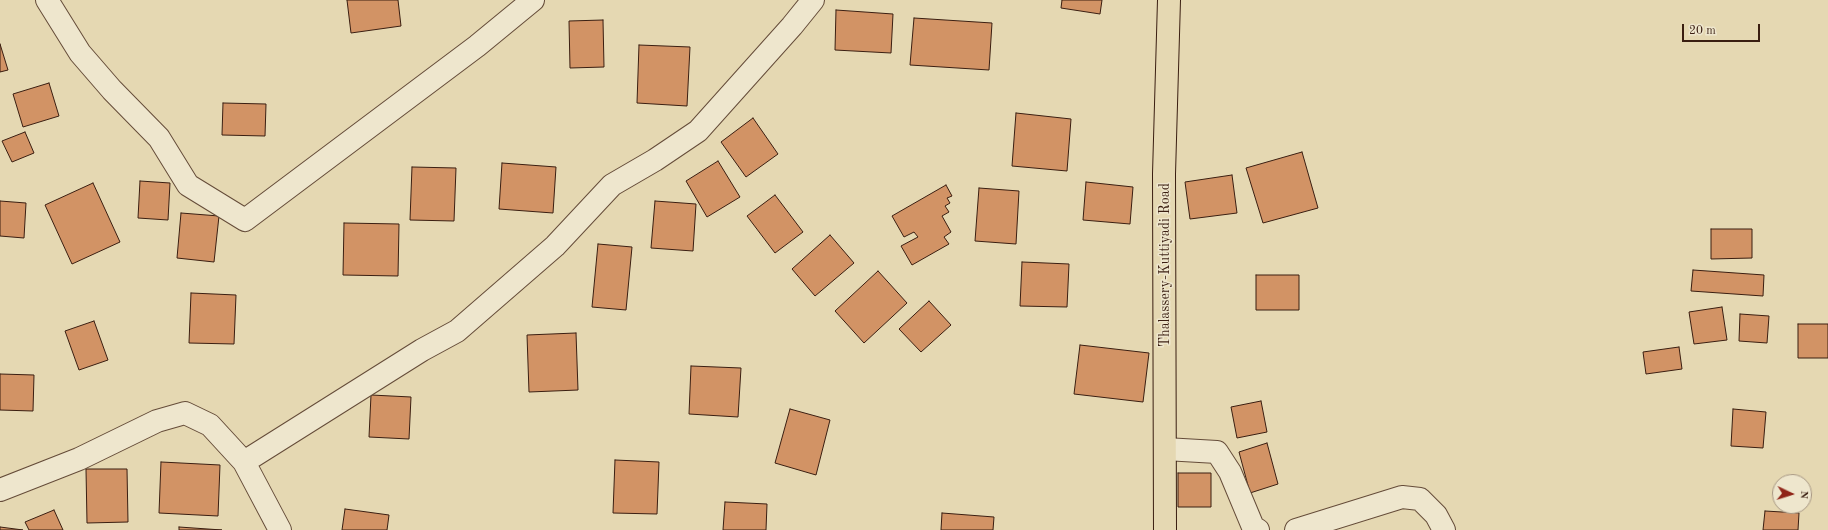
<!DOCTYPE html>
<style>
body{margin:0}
#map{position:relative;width:1828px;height:530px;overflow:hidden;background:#e5d8b2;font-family:"Old Standard TT",serif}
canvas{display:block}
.north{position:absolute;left:1772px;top:474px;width:40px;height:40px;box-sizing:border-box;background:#eee6cd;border:1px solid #a69682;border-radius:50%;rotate:94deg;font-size:11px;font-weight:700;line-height:16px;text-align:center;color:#3a1e11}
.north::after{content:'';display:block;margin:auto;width:14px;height:18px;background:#8f2418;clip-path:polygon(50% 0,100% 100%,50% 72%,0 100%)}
.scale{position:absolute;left:1682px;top:24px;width:78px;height:18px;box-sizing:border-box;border:2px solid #3a1e11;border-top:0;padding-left:5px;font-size:12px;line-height:14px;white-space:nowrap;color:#3a1e11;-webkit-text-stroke:3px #eee6cd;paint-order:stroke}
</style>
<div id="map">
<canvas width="1828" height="530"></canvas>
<div class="north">N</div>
<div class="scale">20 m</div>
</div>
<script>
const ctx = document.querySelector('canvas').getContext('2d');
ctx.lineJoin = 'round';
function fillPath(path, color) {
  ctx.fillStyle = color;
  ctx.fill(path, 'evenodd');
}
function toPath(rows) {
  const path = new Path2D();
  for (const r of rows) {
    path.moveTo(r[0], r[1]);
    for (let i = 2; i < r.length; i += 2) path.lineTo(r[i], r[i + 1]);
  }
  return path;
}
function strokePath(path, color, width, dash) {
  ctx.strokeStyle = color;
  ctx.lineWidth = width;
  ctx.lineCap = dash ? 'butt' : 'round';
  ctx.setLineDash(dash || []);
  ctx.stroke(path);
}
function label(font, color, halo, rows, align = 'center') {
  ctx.font = font + ' "Old Standard TT",serif';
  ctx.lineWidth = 3;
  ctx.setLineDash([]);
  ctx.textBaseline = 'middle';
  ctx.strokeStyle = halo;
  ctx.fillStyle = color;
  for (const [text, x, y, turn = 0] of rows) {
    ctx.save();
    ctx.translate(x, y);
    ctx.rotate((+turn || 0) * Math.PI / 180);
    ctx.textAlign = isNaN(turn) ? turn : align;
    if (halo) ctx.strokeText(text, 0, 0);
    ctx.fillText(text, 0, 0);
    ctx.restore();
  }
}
const building = toPath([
 [347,0,398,0,401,26,351,33,347,0],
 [1062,0,1102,0,1100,14,1061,8,1062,0],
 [836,10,893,14,891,53,835,50,836,10],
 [914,18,992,23,989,70,910,65,914,18],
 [603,20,604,67,570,68,569,21,603,20],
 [0,44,8,70,0,72,0,44],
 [639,45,690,47,687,106,637,103,639,45],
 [49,83,59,116,23,127,13,94,49,83],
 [223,103,266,104,265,136,222,135,223,103],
 [1016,113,1071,119,1067,171,1012,166,1016,113],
 [753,118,778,154,746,177,721,142,753,118],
 [25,132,34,153,12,162,2,141,25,132],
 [1302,152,1318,208,1263,223,1246,168,1302,152],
 [718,161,740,197,707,217,686,181,718,161],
 [502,163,556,167,553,213,499,209,502,163],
 [412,167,456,168,454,221,410,220,412,167],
 [1232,175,1237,213,1190,219,1185,182,1232,175],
 [140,181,170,183,168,220,138,218,140,181],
 [1086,182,1133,187,1130,224,1083,220,1086,182],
 [93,183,120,242,72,264,45,205,93,183],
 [946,185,952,196,947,198,950,203,945,206,949,212,942,216,951,232,944,237,949,244,912,265,901,246,918,237,914,232,904,237,892,216,946,185],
 [979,188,1019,191,1016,244,975,241,979,188],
 [775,195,803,232,775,253,747,216,775,195],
 [0,201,26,203,24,238,0,236,0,201],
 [655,201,696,204,693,251,651,248,655,201],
 [181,213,219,216,214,262,177,258,181,213],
 [344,223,399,224,398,276,343,275,344,223],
 [1711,229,1752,229,1752,258,1711,259,1711,229],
 [830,235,854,263,815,296,792,269,830,235],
 [598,244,632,247,626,310,592,307,598,244],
 [1022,262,1069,264,1067,307,1020,306,1022,262],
 [1693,270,1764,275,1763,296,1691,291,1693,270],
 [878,271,907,303,864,343,835,311,878,271],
 [1256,275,1299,275,1299,310,1256,310,1256,275],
 [191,293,236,295,234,344,189,343,191,293],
 [929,301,951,325,921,352,899,329,929,301],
 [1722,307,1727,340,1694,344,1689,312,1722,307],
 [1740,314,1769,316,1767,343,1739,341,1740,314],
 [94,321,108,360,79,370,65,331,94,321],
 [1798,324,1828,324,1828,358,1798,358,1798,324],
 [576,333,578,390,529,392,527,335,576,333],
 [1080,345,1149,353,1143,402,1074,394,1080,345],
 [1679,347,1682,369,1646,374,1643,352,1679,347],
 [691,366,741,368,738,417,689,414,691,366],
 [0,374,34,375,33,411,0,410,0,374],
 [371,395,411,397,409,439,369,437,371,395],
 [1261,401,1267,432,1237,438,1231,407,1261,401],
 [790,409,830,420,816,475,775,463,790,409],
 [1733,409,1766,412,1763,448,1731,446,1733,409],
 [1267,443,1278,484,1250,493,1239,452,1267,443],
 [615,460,659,462,657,514,613,513,615,460],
 [161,462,220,465,218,516,159,513,161,462],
 [86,469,127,469,128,522,87,523,86,469],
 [1178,473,1211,473,1211,507,1178,507,1178,473],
 [725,502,767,504,766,530,723,530,725,502],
 [345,509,389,515,387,530,342,530,345,509],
 [54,510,63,530,29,530,25,522,54,510],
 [1765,511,1799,513,1798,530,1763,530,1765,511],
 [942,513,994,517,993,530,941,530,942,513],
 [0,527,23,530,0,530,0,527],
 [179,527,222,530,179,530,179,527]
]);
fillPath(building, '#d29365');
strokePath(building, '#3a1e11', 1);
const street = toPath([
 [47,0,80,53,112,90,159,138,188,185,245,220,477,46,533,0],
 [1165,449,1217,452,1230,472,1253,527,1258,530],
 [244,462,422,350,457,331,555,246,612,185,655,160,698,131,792,26,813,0],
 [0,490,79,459,157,421,185,413,210,425,244,462,280,530],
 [1296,530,1402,497,1420,499,1436,515,1444,530]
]);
const primary = toPath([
 [1165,530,1164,174,1169,0]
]);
strokePath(street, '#654c39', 24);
strokePath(primary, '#3a1e11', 24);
strokePath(street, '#eee6cd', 22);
strokePath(primary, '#e5d8b2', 22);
label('14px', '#3a1e11', '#eee6cd', [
 ["Thalassery-Kuttiyadi Road",1165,265,-90]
]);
</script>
